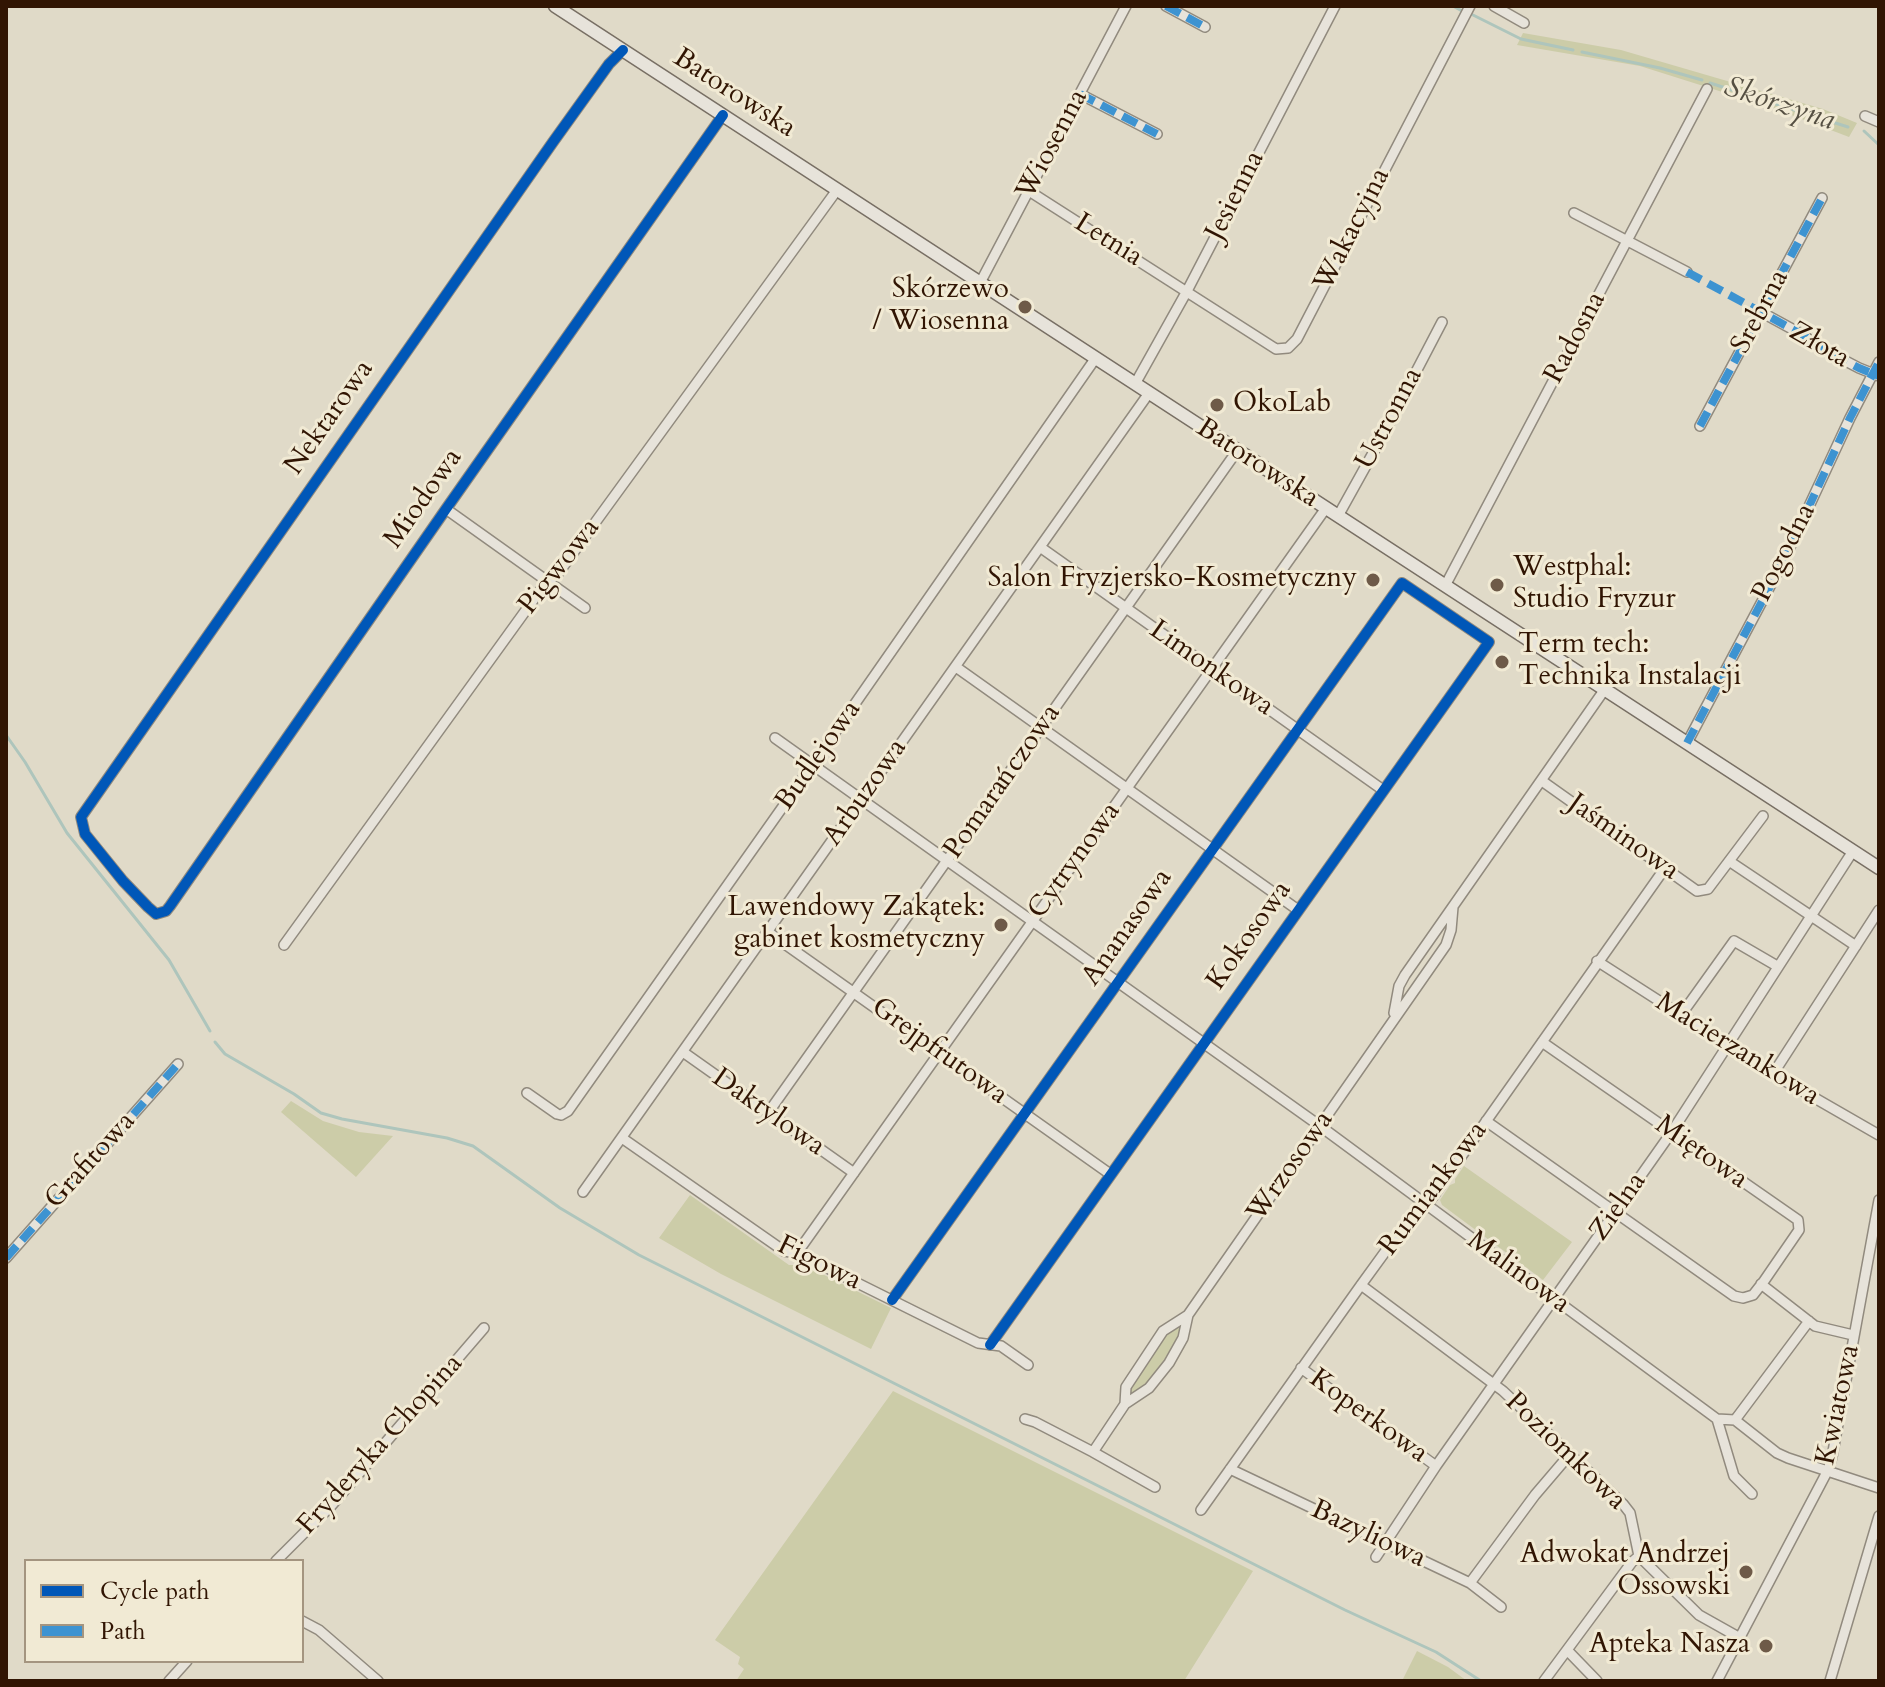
<!DOCTYPE html>
<meta charset="utf-8">
<style>
body{margin:0}
#map{position:relative;width:1885px;height:1687px;overflow:hidden;background:#e0dac8;font-family:Cardo,serif}
canvas{display:block}
.frame{position:absolute;inset:0;border:8px solid #311503;pointer-events:none}
.legend{position:absolute;left:24px;top:1559px;width:280px;height:104px;box-sizing:border-box;background:#f1ead4;border:2px solid #a49580;margin:0;padding:10px 14px;list-style:none;font-size:24px;color:#311503}
.legend li{display:flex;align-items:center;gap:16px;height:40px}
.legend b{width:40px;border:2px solid #a49580}
</style>
<div id="map">
<canvas width="1885" height="1687"></canvas>
<div class="frame"></div>
<ul class="legend">
<li><b style="height:10px;background:#0057b8"></b>Cycle path</li>
<li><b style="height:10px;background:#3d93d1"></b>Path</li>
</ul>
</div>
<script>
const ctx = document.querySelector('canvas').getContext('2d');
ctx.lineJoin = 'round';
function fillPath(path, color) {
  ctx.fillStyle = color;
  ctx.fill(path, 'evenodd');
}
function toPath(rows) {
  const path = new Path2D();
  for (const r of rows) {
    path.moveTo(r[0], r[1]);
    for (let i = 2; i < r.length; i += 2) path.lineTo(r[i], r[i + 1]);
  }
  return path;
}
function strokePath(path, color, width, dash) {
  ctx.strokeStyle = color;
  ctx.lineWidth = width;
  ctx.lineCap = dash ? 'butt' : 'round';
  ctx.setLineDash(dash || []);
  ctx.stroke(path);
}
function label(font, color, halo, rows, align = 'center') {
  ctx.font = font + ' Cardo,serif';
  ctx.lineWidth = 6;
  ctx.setLineDash([]);
  ctx.textBaseline = 'middle';
  ctx.strokeStyle = halo;
  ctx.fillStyle = color;
  for (const [text, x, y, turn = 0] of rows) {
    ctx.save();
    ctx.translate(x, y);
    ctx.rotate((+turn || 0) * Math.PI / 180);
    ctx.textAlign = isNaN(turn) ? turn : align;
    if (halo) ctx.strokeText(text, 0, 0);
    ctx.fillText(text, 0, 0);
    ctx.restore();
  }
}
fillPath(toPath([
 [1523,33,1621,50,1823,109,1857,123,1849,137,1773,108,1640,66,1517,45],
 [291,1101,323,1121,359,1132,393,1136,356,1177,281,1112],
 [1464,1166,1572,1242,1543,1280,1442,1205,1440,1200,1450,1185,1455,1183,1455,1179],
 [690,1195,789,1265,804,1265,891,1308,871,1349,721,1274,659,1238],
 [1181,1325,1176,1343,1150,1382,1129,1397,1129,1388,1164,1336],
 [893,1391,1253,1571,1184,1681,736,1681,744,1669,738,1664,740,1657,715,1640],
 [1417,1651,1448,1667,1467,1681,1402,1681]
]), '#cccca8');
strokePath(toPath([
 [1453,6,1462,11],
 [1473,15,1521,39,1573,50],
 [1582,52,1660,68,1702,80],
 [1710,83,1848,127],
 [1864,131,1879,145],
 [6,735,25,762,67,833,169,960,210,1031],
 [215,1042,225,1054,294,1094,321,1113,342,1119,447,1138,473,1146,560,1208,639,1255,1345,1610,1436,1652,1481,1681]
]), '#aec5bc', 3);
const street = toPath([
 [1166,6,1205,27],
 [1494,6,1524,23],
 [623,50,609,64,553,142,81,817,85,834,123,881,148,907,156,914,166,911,170,906,446,509,723,115],
 [1080,94,1157,134],
 [1865,116,1879,122],
 [1029,191,1276,349,1288,348,1297,339,1470,6],
 [1574,213,1687,272],
 [980,283,1126,6],
 [1761,312,1805,336,1813,344,1859,368,1879,376],
 [1135,384,1187,291,1335,6],
 [1700,426,1822,198],
 [446,509,585,608],
 [1338,516,1383,435,1442,322],
 [1040,547,1383,790],
 [1445,586,1707,89],
 [956,667,1298,910],
 [775,738,1320,1126,1717,1419,1735,1420,1777,1453,1788,1458,1879,1488],
 [1687,743,1785,558,1850,418,1879,362],
 [1542,781,1697,891,1708,889,1763,816],
 [1729,861,1856,946],
 [768,932,1110,1174],
 [284,945,547,581,557,575,837,190],
 [1597,961,1773,1074,1879,1135],
 [1394,1013,1399,986,1405,975,1605,689],
 [1681,1015,1734,941,1777,966],
 [683,1052,854,1173],
 [1773,1074,1879,910],
 [527,1093,557,1114,561,1115,568,1111,813,764,1095,359],
 [768,1113,1237,451],
 [1486,1121,1734,1296,1743,1298,1753,1295,1764,1281,1799,1230,1798,1220,1542,1042],
 [622,1138,784,1251,797,1253,978,1343,1001,1346,1028,1365],
 [583,1192,1149,393],
 [797,1253,1326,508],
 [6,1258,178,1064],
 [1761,1284,1815,1326,1853,1335],
 [1361,1285,1503,1391,1623,1504,1630,1513,1639,1556,1699,1615,1740,1638],
 [892,1300,1402,583,1489,642,990,1345],
 [1301,1368,1436,1466],
 [1125,1404,1126,1387,1163,1331,1188,1315,1446,945,1451,930,1453,907],
 [1025,1419,1035,1422,1093,1452,1155,1487],
 [1717,1419,1734,1476,1752,1494],
 [1735,1420,1809,1321],
 [1093,1452,1125,1404,1149,1388,1169,1363,1183,1338,1188,1315],
 [1230,1469,1470,1583,1501,1607],
 [1201,1510,1361,1285,1393,1241,1427,1205,1665,868],
 [1376,1557,1436,1466,1671,1133,1853,851],
 [276,1561,331,1506,484,1328],
 [1470,1583,1535,1495,1570,1454],
 [302,1621,319,1630,378,1681],
 [1567,1650,1597,1681],
 [169,1681,187,1661],
 [1544,1681,1632,1562,1639,1556],
 [1717,1681,1828,1470,1832,1457,1879,1200],
 [1830,1681,1879,1516]
]);
const secondary = toPath([
 [555,6,1879,868]
]);
strokePath(street, '#918a7e', 12);
strokePath(secondary, '#786f64', 15);
strokePath(street, '#e7e3da', 9);
strokePath(secondary, '#e7e3da', 12);
strokePath(toPath([
 [1166,6,1205,27],
 [1080,94,1157,134],
 [1687,272,1805,336,1813,344,1859,368,1879,376],
 [1700,426,1822,198],
 [1687,743,1785,558,1850,418,1879,362],
 [6,1258,178,1064]
]), '#3d93d1', 8, [16, 8]);
strokePath(toPath([
 [623,50,609,64,553,142,81,817,85,834,123,881,148,907,156,914,166,911,170,906,446,509,723,115],
 [892,1300,1402,583,1489,642,990,1345]
]), '#0057b8', 10);
for (const [x, y, r, color] of [
 [1025,307,8,"#6e5a48"],
 [1217,405,8,"#6e5a48"],
 [1373,580,8,"#6e5a48"],
 [1497,585,8,"#6e5a48"],
 [1502,662,8,"#6e5a48"],
 [1001,925,8,"#6e5a48"],
 [1746,1572,8,"#6e5a48"],
 [1766,1646,8,"#6e5a48"]
]) {
  const dot = new Path2D();
  dot.arc(x, y, r, 0, 2 * Math.PI);
  ctx.fillStyle = color;
  ctx.fill(dot);
  strokePath(dot, '#f1ead4', 3);
}
label('28px', '#311503', '#f1ead4', [
 ["Batorowska",734,94,33],
 ["Wiosenna",1053,145,-62],
 ["Jesienna",1236,196,-63],
 ["Wakacyjna",1353,230,-63],
 ["Letnia",1108,241,32],
 ["Srebrna",1761,312,-62],
 ["Radosna",1576,338,-62],
 ["Złota",1819,346,30],
 ["Nektarowa",330,418,-55],
 ["Ustronna",1390,419,-62],
 ["Batorowska",1257,464,33],
 ["Miodowa",424,499,-55],
 ["Pogodna",1785,553,-63],
 ["Pigwowa",560,567,-52],
 ["Limonkowa",1211,669,35],
 ["Budlejowa",819,756,-55],
 ["Pomarańczowa",1003,782,-55],
 ["Arbuzowa",866,793,-55],
 ["Jaśminowa",1623,838,35],
 ["Cytrynowa",1075,861,-54],
 ["Ananasowa",1128,928,-55],
 ["Kokosowa",1250,936,-55],
 ["Macierzankowa",1737,1050,32],
 ["Grejpfrutowa",939,1052,36],
 ["Daktylowa",768,1113,35],
 ["Miętowa",1701,1153,35],
 ["Grafitowa",91,1161,-48],
 ["Wrzosowa",1291,1167,-55],
 ["Rumiankowa",1434,1189,-53],
 ["Zielna",1619,1207,-55],
 ["Figowa",819,1264,26],
 ["Malinowa",1518,1273,36],
 ["Kwiatowa",1839,1405,-78],
 ["Koperkowa",1368,1417,36],
 ["Fryderyka Chopina",381,1445,-48],
 ["Poziomkowa",1565,1452,44],
 ["Bazyliowa",1368,1535,25]
]);
label('28px', '#311503', '#f1ead4', [
 ["Skórzewo",1009,291],
 ["/ Wiosenna",1009,323],
 ["OkoLab",1233,405,"left"],
 ["Westphal:",1513,569,"left"],
 ["Studio Fryzur",1513,601,"left"],
 ["Salon Fryzjersko-Kosmetyczny",1357,580],
 ["Term tech:",1518,646,"left"],
 ["Technika Instalacji",1518,678,"left"],
 ["Lawendowy Zakątek:",985,909],
 ["gabinet kosmetyczny",985,941],
 ["Adwokat Andrzej",1730,1556],
 ["Ossowski",1730,1588],
 ["Apteka Nasza",1750,1646]
], 'right');
label('italic 30px', '#554f42', '#f1ead4', [
 ["Skórzyna",1779,105,18]
]);
</script>
